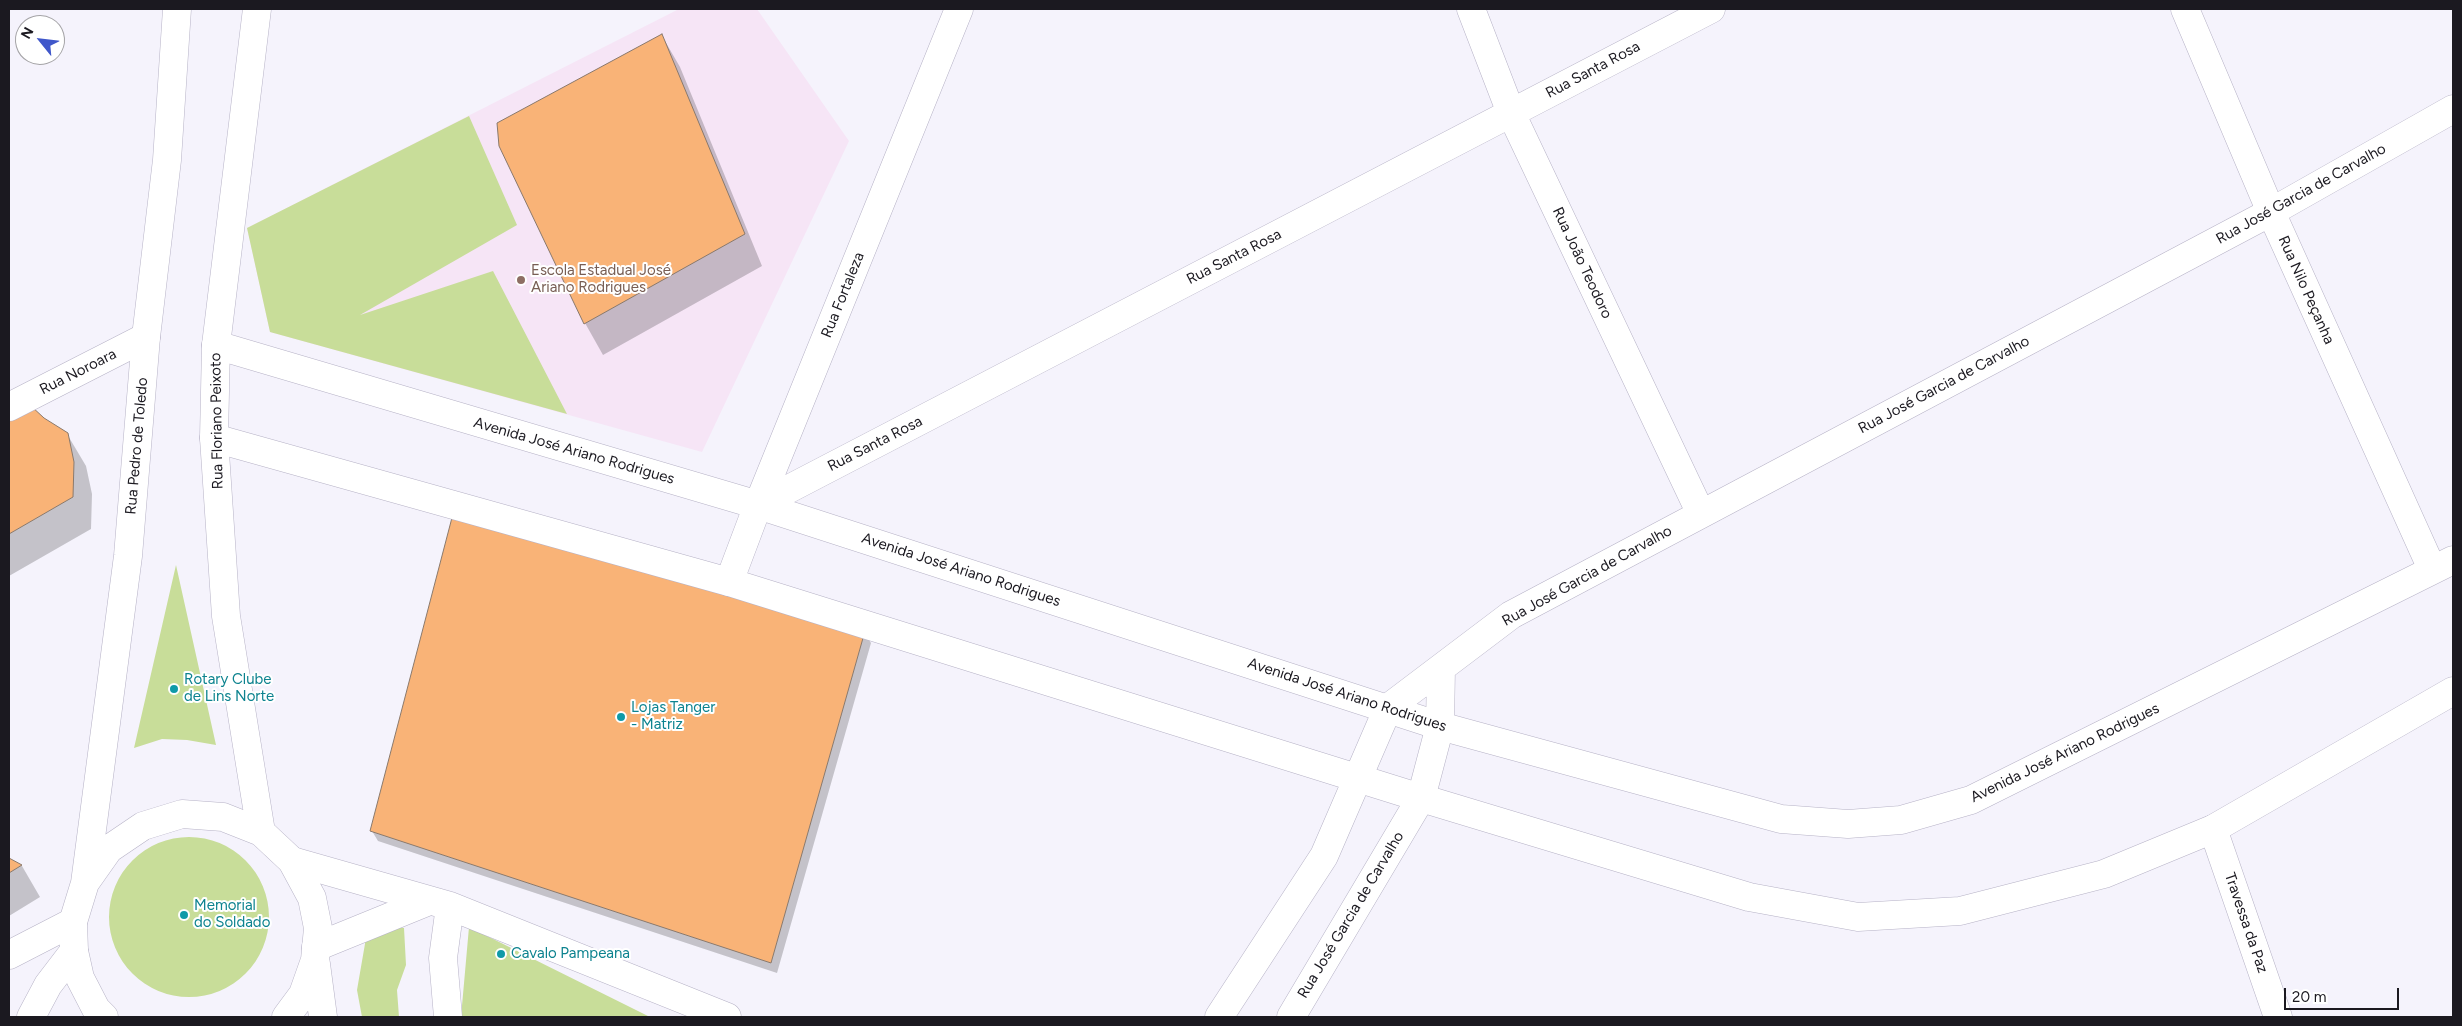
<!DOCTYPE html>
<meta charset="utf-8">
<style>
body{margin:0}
#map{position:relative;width:2462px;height:1026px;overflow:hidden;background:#f5f3fc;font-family:Figtree,sans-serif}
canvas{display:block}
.frame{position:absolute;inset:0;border:10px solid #1b1920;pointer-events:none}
.north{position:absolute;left:15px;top:15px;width:50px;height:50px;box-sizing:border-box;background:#fff;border:1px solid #a4a3a6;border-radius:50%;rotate:299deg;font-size:14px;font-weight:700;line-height:20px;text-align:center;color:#1b1920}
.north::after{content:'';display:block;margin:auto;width:18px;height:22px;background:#4057ca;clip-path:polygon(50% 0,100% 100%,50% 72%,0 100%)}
.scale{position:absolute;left:2284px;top:988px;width:115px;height:22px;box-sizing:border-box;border:2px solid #1b1920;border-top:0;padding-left:6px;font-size:15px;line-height:18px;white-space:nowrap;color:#1b1920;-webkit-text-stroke:4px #fff;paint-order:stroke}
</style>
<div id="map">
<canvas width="2462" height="1026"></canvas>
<div class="frame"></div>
<div class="north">N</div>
<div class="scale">20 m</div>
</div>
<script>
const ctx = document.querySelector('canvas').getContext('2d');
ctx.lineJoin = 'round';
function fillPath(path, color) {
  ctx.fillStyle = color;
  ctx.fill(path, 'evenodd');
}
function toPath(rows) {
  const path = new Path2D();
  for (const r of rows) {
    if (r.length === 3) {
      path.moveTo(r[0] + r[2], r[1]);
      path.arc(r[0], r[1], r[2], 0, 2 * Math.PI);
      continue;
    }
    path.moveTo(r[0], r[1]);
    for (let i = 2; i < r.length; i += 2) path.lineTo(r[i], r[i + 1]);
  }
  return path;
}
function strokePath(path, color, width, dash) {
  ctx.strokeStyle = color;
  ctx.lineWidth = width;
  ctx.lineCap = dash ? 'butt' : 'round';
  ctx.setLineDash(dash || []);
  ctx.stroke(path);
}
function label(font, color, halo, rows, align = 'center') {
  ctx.font = font + ' Figtree,sans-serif';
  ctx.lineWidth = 4;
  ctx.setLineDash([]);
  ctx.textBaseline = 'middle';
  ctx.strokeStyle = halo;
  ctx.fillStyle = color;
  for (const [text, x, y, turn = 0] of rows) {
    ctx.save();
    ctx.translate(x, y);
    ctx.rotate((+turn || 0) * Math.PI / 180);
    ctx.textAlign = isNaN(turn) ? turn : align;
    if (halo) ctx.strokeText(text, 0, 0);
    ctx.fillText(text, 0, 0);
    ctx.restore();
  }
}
fillPath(toPath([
 [679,9,757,9,849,141,702,452,270,332,247,228]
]), '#f6e5f6');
fillPath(toPath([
 [469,116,517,225,360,315,493,271,567,414,270,332,247,228],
 [176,565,216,745,187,740,162,739,134,748],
 [189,917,80],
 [387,925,404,928,406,965,397,990,399,1017,362,1017,357,990,366,938],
 [469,927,648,1016,461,1017]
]), '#c8dd99');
fillPath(toPath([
 [662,36,680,67,762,266,603,355,585,323],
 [9,418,67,434,86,466,92,494,91,529,9,576],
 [864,632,871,643,777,973,378,841,372,831],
 [9,859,22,866,40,897,9,916]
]), '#0003');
const building = toPath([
 [662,34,745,234,584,324,499,146,497,123,662,34],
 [30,405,44,418,68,433,74,462,73,497,9,534,9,417,30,405],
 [454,510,865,631,771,963,370,831,454,510],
 [9,858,22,865,9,873,9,858]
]);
fillPath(building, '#f9b377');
strokePath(building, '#8a796c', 1);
const minor = toPath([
 [1471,9,1511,113,1701,514],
 [2185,9,2271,212,2432,569],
 [9,407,146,337],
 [758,505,1711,9],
 [729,582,758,505,959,9],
 [2213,829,2278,1017],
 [292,861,450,906,727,1017],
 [316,947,429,901],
 [9,955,73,922],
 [31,1017,48,985,74,951],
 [448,1017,443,958,450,906],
 [1219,1017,1324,856,1388,708,1511,615,2271,212,2453,109],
 [1291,1017,1421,798,1440,726,1441,668]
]);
const tertiary = toPath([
 [216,345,758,505,1440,726,1781,819,1848,824,1901,820,1971,800,2453,560],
 [214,438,729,582,1421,798,1749,897,1858,917,1960,911,2104,874,2213,829,2453,691]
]);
const secondary = toPath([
 [257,9,216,345,214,438,226,616,261,832],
 [85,883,128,556,146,337,167,160,177,9],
 [316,964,323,1017],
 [104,1017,96,1009,80,978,74,951,73,922,85,883,109,849,143,826,182,814,223,817,261,832,292,861,312,898,318,928,315,960,303,994,286,1017]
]);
strokePath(minor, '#b6b2c6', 29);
strokePath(tertiary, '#b6b2c6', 29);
strokePath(secondary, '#b6b2c6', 29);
strokePath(minor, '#fff', 28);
strokePath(tertiary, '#fff', 28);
strokePath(secondary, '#fff', 28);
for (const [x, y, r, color] of [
 [521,280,5,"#8d6e63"],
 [174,689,5,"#0f9aa8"],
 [621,717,5,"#0f9aa8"],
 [184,915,5,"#0f9aa8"],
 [501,954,5,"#0f9aa8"]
]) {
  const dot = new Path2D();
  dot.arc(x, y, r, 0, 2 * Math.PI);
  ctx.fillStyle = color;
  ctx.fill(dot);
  strokePath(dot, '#fff', 2);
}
label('15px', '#1b1920', '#fff', [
 ["Rua Santa Rosa",1593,70,-28],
 ["Rua José Garcia de Carvalho",2301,194,-29],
 ["Rua Santa Rosa",1234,257,-27],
 ["Rua João Teodoro",1582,263,65],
 ["Rua Nilo Peçanha",2306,290,66],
 ["Rua Fortaleza",843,295,-68],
 ["Rua Noroara",78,372,-27],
 ["Rua José Garcia de Carvalho",1944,385,-28],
 ["Rua Floriano Peixoto",217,421,-91],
 ["Rua Santa Rosa",875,444,-27],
 ["Rua Pedro de Toledo",137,446,-85],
 ["Avenida José Ariano Rodrigues",574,451,16],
 ["Avenida José Ariano Rodrigues",961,570,18],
 ["Rua José Garcia de Carvalho",1587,576,-29],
 ["Avenida José Ariano Rodrigues",1347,695,18],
 ["Avenida José Ariano Rodrigues",2065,753,-26],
 ["Rua José Garcia de Carvalho",1351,915,-59],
 ["Travessa da Paz",2246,923,71]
]);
label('15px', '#785e54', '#fff', [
 ["Escola Estadual José",531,271],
 ["Ariano Rodrigues",531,288]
], 'left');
label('15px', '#0d838f', '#fff', [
 ["Rotary Clube",184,680],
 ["de Lins Norte",184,697],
 ["Lojas Tanger",631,708],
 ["- Matriz",631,725],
 ["Memorial",194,906],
 ["do Soldado",194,923],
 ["Cavalo Pampeana",511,954]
], 'left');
</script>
